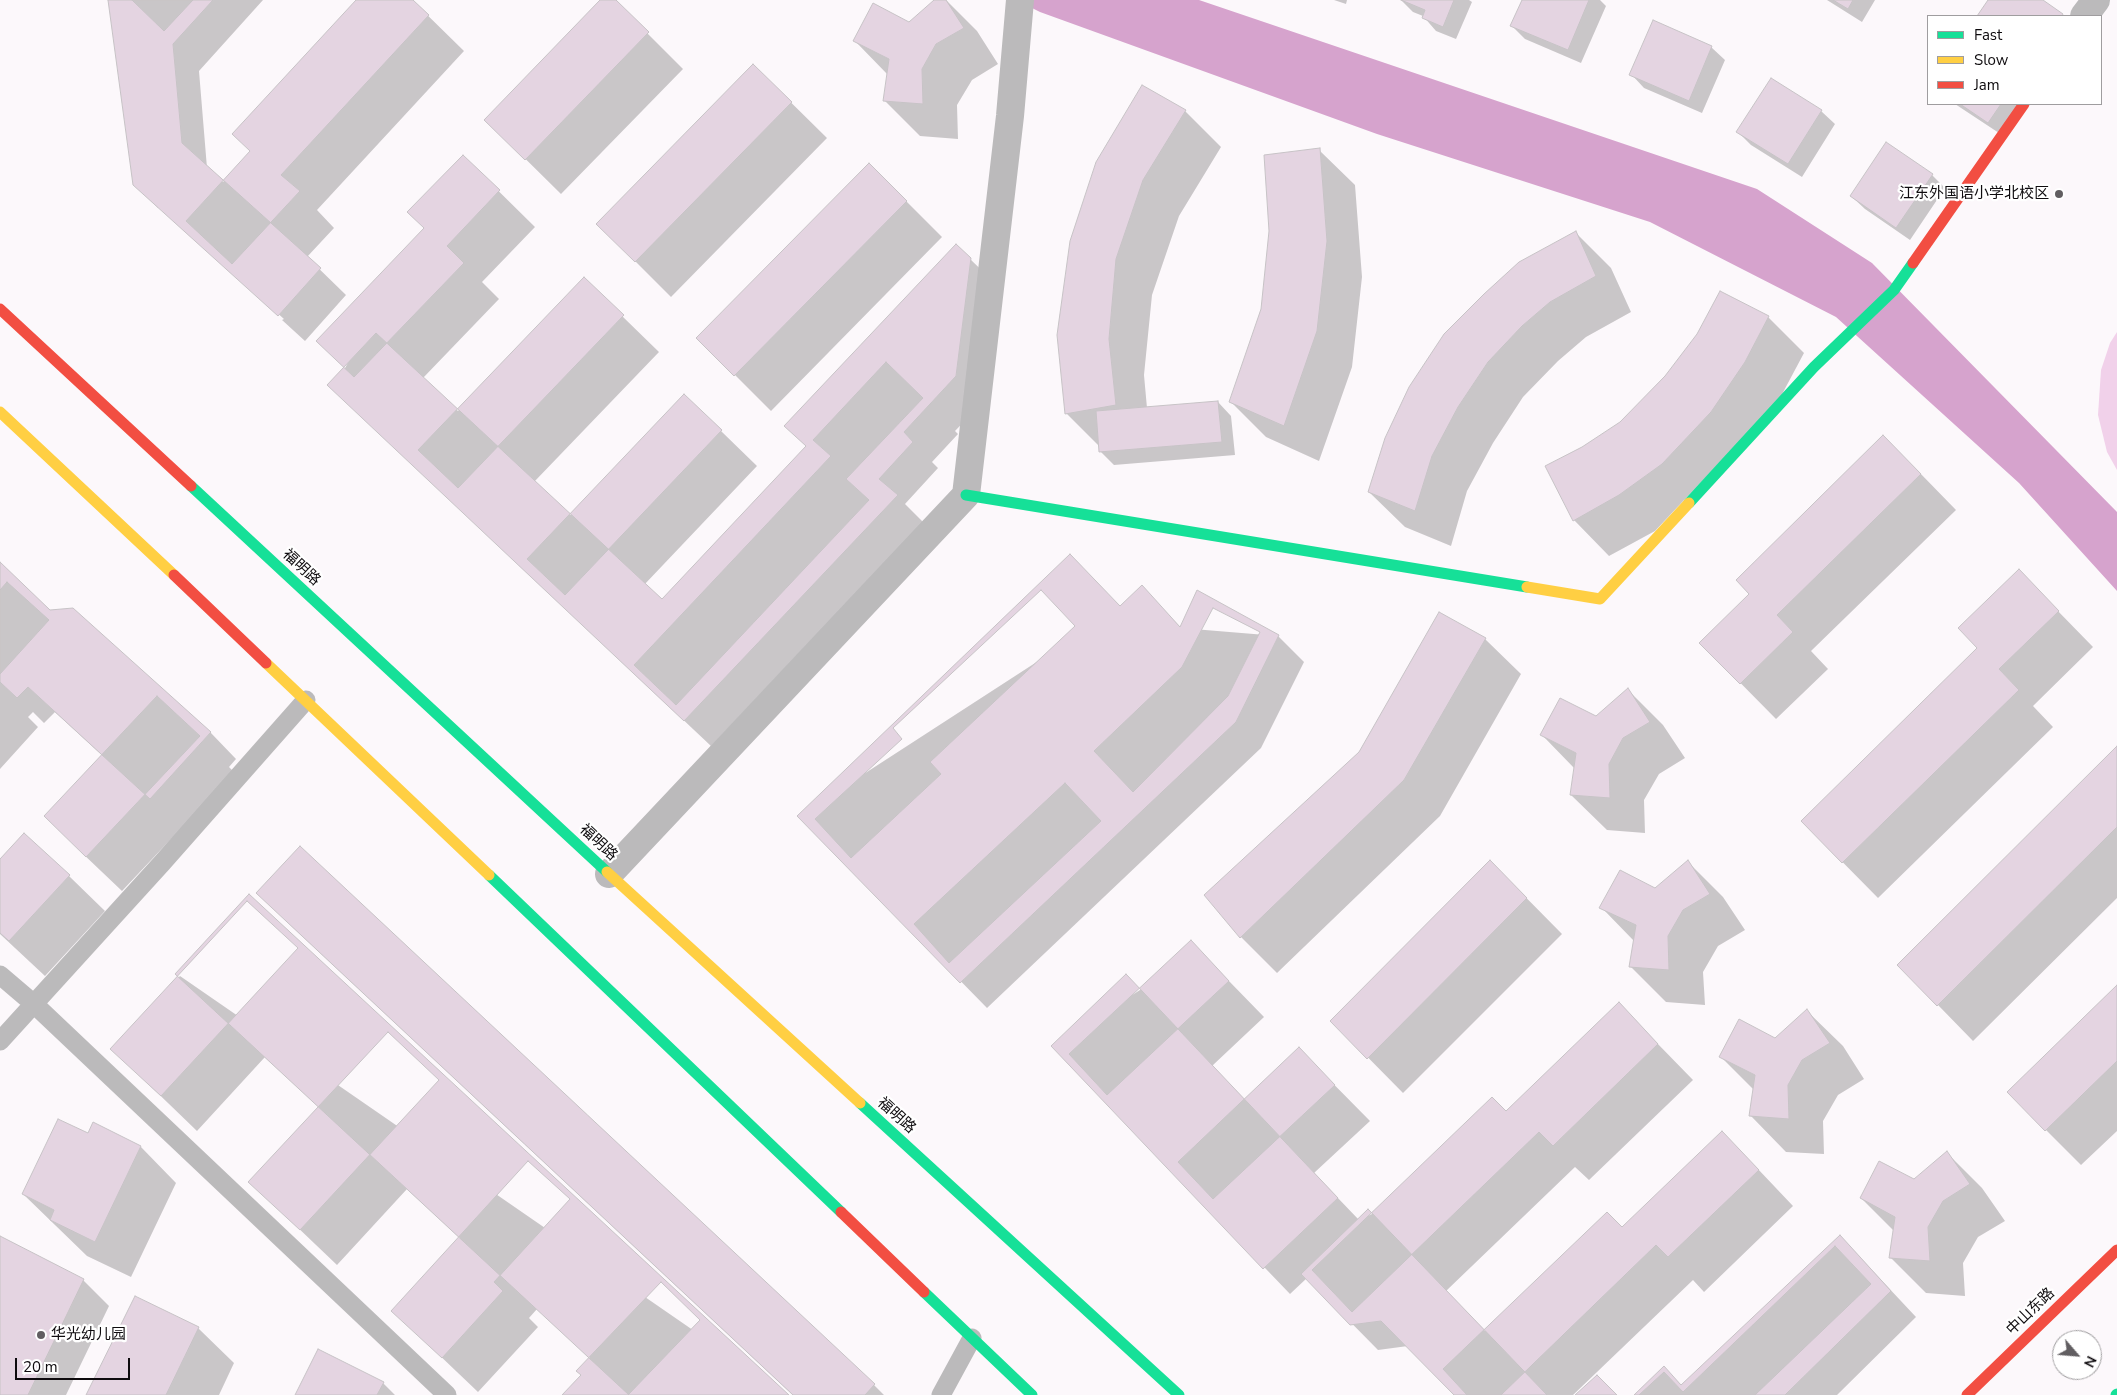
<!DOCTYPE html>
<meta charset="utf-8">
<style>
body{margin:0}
#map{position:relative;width:2117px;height:1395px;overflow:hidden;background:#fcf8fb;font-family:"Nunito Sans",sans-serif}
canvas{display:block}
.legend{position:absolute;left:1927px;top:15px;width:175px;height:90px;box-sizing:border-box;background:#fff;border:1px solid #9f9d9f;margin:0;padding:6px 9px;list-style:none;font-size:15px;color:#0e0b0e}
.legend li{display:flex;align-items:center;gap:10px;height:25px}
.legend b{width:25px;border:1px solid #9f9d9f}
.north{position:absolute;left:2052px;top:1330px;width:50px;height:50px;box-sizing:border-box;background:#fff;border:1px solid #9f9d9f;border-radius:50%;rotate:117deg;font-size:14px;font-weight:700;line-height:20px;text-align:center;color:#0e0b0e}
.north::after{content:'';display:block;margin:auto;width:18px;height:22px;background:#615e61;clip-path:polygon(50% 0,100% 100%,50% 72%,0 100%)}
.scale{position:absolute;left:15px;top:1358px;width:115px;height:22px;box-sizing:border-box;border:2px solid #0e0b0e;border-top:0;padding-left:6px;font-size:15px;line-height:18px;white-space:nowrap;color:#0e0b0e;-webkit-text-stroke:4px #fff;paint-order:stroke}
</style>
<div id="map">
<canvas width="2117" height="1395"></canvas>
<ul class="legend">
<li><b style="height:6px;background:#16e098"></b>Fast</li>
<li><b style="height:6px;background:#ffcf43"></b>Slow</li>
<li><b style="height:6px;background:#f24e42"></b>Jam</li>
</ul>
<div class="north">N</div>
<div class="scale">20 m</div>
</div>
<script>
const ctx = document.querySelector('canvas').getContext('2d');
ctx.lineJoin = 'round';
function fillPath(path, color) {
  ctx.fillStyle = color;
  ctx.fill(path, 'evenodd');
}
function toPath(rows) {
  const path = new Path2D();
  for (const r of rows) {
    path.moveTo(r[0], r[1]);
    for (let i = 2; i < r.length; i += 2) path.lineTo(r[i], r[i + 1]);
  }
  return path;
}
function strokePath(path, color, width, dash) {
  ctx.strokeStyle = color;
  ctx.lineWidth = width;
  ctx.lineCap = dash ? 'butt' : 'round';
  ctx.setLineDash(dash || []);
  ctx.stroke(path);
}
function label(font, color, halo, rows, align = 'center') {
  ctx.font = font + ' "Nunito Sans","Noto Sans SC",sans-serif';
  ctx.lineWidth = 4.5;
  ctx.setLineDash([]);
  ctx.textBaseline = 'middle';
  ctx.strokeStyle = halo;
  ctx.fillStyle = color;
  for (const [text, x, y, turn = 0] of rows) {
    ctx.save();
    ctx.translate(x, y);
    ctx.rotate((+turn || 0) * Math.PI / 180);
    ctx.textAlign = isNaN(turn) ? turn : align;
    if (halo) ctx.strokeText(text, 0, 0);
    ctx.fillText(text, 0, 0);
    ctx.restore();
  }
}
fillPath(toPath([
 [2117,332,2117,470,2107,452,2098,415,2101,370,2110,343]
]), '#f1d1ea');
fillPath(toPath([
 [1016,0,1199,0,1757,189,1872,263,2117,512,2117,591,2019,483,1836,317,1650,222,1377,134,1040,12]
]), '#d6a3cd');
fillPath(toPath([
 [109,0,263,0,199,71,207,168,223,182,251,152,357,0,412,0,464,51,317,210,334,228,307,257,346,295,305,341,282,320,284,319,158,206,158,208,134,184],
 [601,0,614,0,683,69,561,194,486,120],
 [936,0,946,0,977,31,998,64,972,80,957,105,958,139,920,136,885,101,888,75,855,41,909,24],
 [1334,0,1347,0,1346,4],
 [1401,0,1469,0,1472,2,1456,39,1436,31,1423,16,1413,12],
 [1523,0,1600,0,1606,6,1581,63,1525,39,1512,26],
 [1827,0,1875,0,1862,22],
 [1990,0,2041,0,2064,16,1979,16],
 [1711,47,1725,60,1702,113,1644,88,1631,74],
 [753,65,827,138,671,297,598,224],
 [1955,104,2024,104,2002,135],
 [1185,111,1221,147,1179,216,1152,295,1144,375,1147,408,1218,402,1231,416,1235,455,1114,465,1100,451,1100,447,1066,413,1071,241],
 [1821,111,1835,124,1802,177,1751,145,1738,132],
 [1319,150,1355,185,1362,277,1352,367,1319,461,1266,437,1231,402],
 [463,156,535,227,482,282,499,299,423,378,458,411,584,279,659,352,534,482,570,515,721,431,757,466,644,585,662,601,807,447,786,426,970,259,997,285,982,403,955,431,958,434,932,462,938,468,905,504,923,522,711,746,328,385,345,368,425,228],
 [869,164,942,237,771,411,698,338],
 [1932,175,1945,188,1910,240,1865,209,1851,196],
 [1575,232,1611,268,1631,312,1586,337,1558,361,1523,397,1493,443,1467,491,1451,546,1405,527,1369,492],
 [1768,317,1804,353,1780,398,1655,531,1609,556,1574,520,1620,423],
 [1919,472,1956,510,1811,651,1828,669,1776,719,1701,643],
 [0,564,50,611,73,609,211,733,236,759,229,767,234,772,122,891,81,852,103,756,55,712,44,723,33,712,28,717,38,727,0,769],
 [1142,587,1181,628,1278,636,1304,662,1261,748,987,1008,799,816,1120,608],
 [2054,607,2093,647,2033,706,2053,727,1878,898,1802,821],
 [1485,639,1521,674,1440,816,1277,973,1241,937,1205,895],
 [1628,690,1663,725,1685,758,1659,774,1644,800,1645,833,1607,830,1571,795,1575,769,1542,735,1596,718],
 [2117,747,2117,898,1973,1041,1938,1005],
 [300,848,874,1385,884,1395,793,1395,284,919],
 [0,861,69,876,105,911,45,976,0,934],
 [1490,861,1562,934,1403,1093,1332,1021],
 [1688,862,1723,897,1745,930,1718,946,1703,972,1705,1005,1666,1002,1630,966,1634,941,1601,907,1655,890],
 [1191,942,1264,1017,1212,1066,1245,1100,1299,1049,1370,1121,1314,1173,1359,1220,1372,1214,1506,1112,1619,1004,1693,1080,1589,1180,1575,1167,1446,1291,1485,1331,1622,1228,1757,1168,1793,1206,1704,1292,1693,1280,1573,1395,1456,1395,1408,1346,1378,1350,1307,1278,1290,1294,1052,1046,1140,990],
 [180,976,787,1395,563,1395,582,1375,590,1358,537,1309,529,1318,538,1327,478,1392,393,1311,460,1238,407,1189,337,1265,250,1182,319,1107,265,1057,197,1131,112,1049],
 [2117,987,2117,1131,2081,1165,2046,1130],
 [1807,1011,1843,1046,1864,1079,1838,1095,1823,1121,1824,1154,1786,1152,1751,1116,1754,1090,1721,1057,1775,1039],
 [94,1124,141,1147,176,1183,131,1277,87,1256,23,1194,89,1135],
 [1947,1153,1982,1188,2005,1221,1978,1237,1963,1263,1965,1296,1926,1293,1890,1257,1894,1231,1861,1198,1915,1181],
 [1840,1236,1916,1317,1837,1395,1636,1395,1664,1368,1682,1386],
 [0,1238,83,1280,109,1306,66,1395,0,1395],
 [198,1328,234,1363,219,1395,88,1395],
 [383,1383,395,1395,296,1395]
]), '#0003');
const building = toPath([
 [108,0,213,0,173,44,182,143,321,268,278,316,133,185,108,0],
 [132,0,193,0,164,31,132,0],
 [356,0,413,0,429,15,281,175,300,191,232,264,186,221,250,151,232,134,356,0],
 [600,0,616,0,649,32,525,160,484,120,600,0],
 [934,0,946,0,964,28,936,44,922,69,923,104,883,101,889,59,853,41,873,3,909,22,934,0],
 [1401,0,1454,0,1443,27,1422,18,1425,10,1401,0],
 [1522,0,1589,0,1568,50,1510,26,1522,0],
 [1833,0,1853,0,1848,9,1833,0],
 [1988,0,2043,0,2063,14,2062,16,1977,16,1988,0],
 [1653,20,1712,46,1689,101,1629,75,1653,20],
 [753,64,792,102,635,262,596,224,753,64],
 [1771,78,1822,110,1788,164,1736,132,1771,78],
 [1142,85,1186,110,1143,180,1116,259,1109,339,1116,405,1065,414,1057,335,1070,241,1096,162,1142,85],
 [1960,104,2001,104,1988,123,1960,104],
 [1886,142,1933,174,1896,228,1850,196,1886,142],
 [1320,148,1327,241,1317,331,1284,426,1229,402,1261,309,1269,231,1264,155,1320,148],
 [463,155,500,190,447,246,464,263,354,377,316,341,424,228,407,212,463,155],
 [869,163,907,201,734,376,696,338,869,163],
 [1576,231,1596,276,1550,302,1522,326,1488,362,1458,407,1432,456,1415,511,1368,492,1385,438,1409,387,1444,334,1484,294,1519,262,1576,231],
 [956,244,971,258,956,376,904,432,913,442,879,479,898,495,684,721,327,385,376,333,662,599,806,446,784,426,956,244],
 [584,277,624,315,458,488,418,450,584,277],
 [1720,291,1769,316,1745,362,1711,412,1662,464,1619,495,1573,521,1545,466,1582,447,1620,422,1665,376,1697,334,1720,291],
 [886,362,923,398,846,479,869,500,676,705,634,665,831,456,813,440,886,362],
 [684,394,722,430,565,595,527,559,684,394],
 [1218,401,1222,442,1099,452,1096,411,1218,401],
 [1883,435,1921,474,1777,615,1793,632,1740,684,1699,643,1749,594,1736,580,1883,435],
 [1070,554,1120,606,1142,585,1180,627,1197,590,1279,635,1236,722,960,983,797,816,1070,554],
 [0,562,50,610,73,608,211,732,150,799,28,687,17,698,0,682,0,562],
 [2019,569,2059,611,1999,669,2019,690,1842,863,1801,821,1977,648,1958,628,2019,569],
 [7,582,49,620,0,674,0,590,7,582],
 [1041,590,1075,626,930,762,941,774,851,858,815,819,902,739,893,728,1041,590],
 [1213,608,1260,632,1228,696,1133,792,1094,751,1182,667,1213,608],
 [1439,612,1486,638,1404,780,1240,938,1204,895,1359,752,1439,612],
 [1628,688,1650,722,1623,738,1609,764,1610,798,1570,795,1576,753,1540,735,1560,698,1596,716,1628,688],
 [157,696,200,736,86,857,44,816,157,696],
 [2117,746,2117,827,1937,1006,1897,965,2117,746],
 [1065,783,1101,821,949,963,914,924,1065,783],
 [24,833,70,875,9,941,0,933,0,859,24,833],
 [300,846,875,1384,865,1395,793,1395,256,893,300,846],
 [1490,860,1527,898,1367,1059,1330,1021,1490,860],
 [1688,860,1710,894,1683,910,1668,936,1669,970,1629,967,1636,925,1599,908,1620,870,1655,888,1688,860],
 [249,894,789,1395,629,1395,175,974,249,894],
 [247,901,298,948,161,1096,110,1049,247,901],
 [1191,940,1229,981,1107,1095,1069,1054,1191,940],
 [1126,974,1338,1198,1263,1269,1051,1046,1126,974],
 [2117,985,2117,1061,2045,1131,2007,1092,2117,985],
 [1619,1002,1658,1044,1553,1146,1539,1132,1352,1312,1312,1270,1492,1097,1506,1111,1619,1002],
 [1807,1009,1830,1043,1802,1060,1788,1085,1789,1119,1749,1116,1755,1075,1719,1057,1739,1019,1775,1038,1807,1009],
 [388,1032,439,1080,300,1230,248,1182,388,1032],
 [1299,1047,1335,1085,1213,1199,1178,1162,1299,1047],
 [58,1119,88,1133,93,1122,141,1146,95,1242,50,1220,54,1210,22,1194,58,1119],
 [1722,1131,1759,1170,1668,1257,1656,1245,1501,1395,1467,1395,1443,1369,1607,1212,1622,1227,1722,1131],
 [1947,1151,1970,1184,1943,1201,1928,1227,1930,1261,1889,1258,1895,1217,1860,1198,1879,1161,1914,1179,1947,1151],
 [528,1161,570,1199,494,1282,503,1291,442,1358,391,1311,528,1161],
 [1368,1209,1547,1395,1454,1395,1381,1321,1350,1325,1301,1274,1368,1209],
 [1840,1235,1891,1291,1785,1395,1634,1395,1664,1366,1681,1385,1840,1235],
 [0,1236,84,1279,28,1395,0,1395,0,1236],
 [1835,1246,1871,1284,1755,1395,1639,1395,1664,1372,1683,1392,1835,1246],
 [661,1282,700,1320,628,1395,562,1395,581,1375,576,1371,661,1282],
 [135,1296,199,1327,166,1395,86,1395,135,1296],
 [318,1349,384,1382,377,1395,295,1395,318,1349],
 [1597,1375,1617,1395,1575,1395,1597,1375]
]);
fillPath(building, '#e4d4e1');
strokePath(building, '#c7c3c6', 1);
strokePath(toPath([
 [0,975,34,1004,447,1395],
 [0,1041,162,863,306,700],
 [941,1395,972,1338]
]), '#bbbabb', 19);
strokePath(toPath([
 [2084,16,2096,0],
 [609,874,966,495,1010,116,1020,0]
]), '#bbbabb', 28);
strokePath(toPath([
 [191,486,607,872],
 [966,495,1527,587],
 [1689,503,1814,367,1894,290,1913,263],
 [489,875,841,1212],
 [860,1103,1179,1395],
 [924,1292,1032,1395],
 [2116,1395,2117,1394]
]), '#16e098', 11);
strokePath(toPath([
 [0,412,174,575],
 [1527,587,1600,599,1689,503],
 [266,663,489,875],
 [607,872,860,1103]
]), '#ffcf43', 11);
strokePath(toPath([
 [1913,263,2024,104],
 [0,309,191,486],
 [174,575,266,663],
 [841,1212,924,1292],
 [1967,1395,2117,1250]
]), '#f24e42', 11);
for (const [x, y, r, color] of [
 [2059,194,5,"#615e61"],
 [41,1335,5,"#615e61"]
]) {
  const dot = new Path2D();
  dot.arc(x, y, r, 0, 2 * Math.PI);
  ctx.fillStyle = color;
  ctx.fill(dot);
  strokePath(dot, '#fff', 2);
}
label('15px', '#0e0b0e', '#fff', [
 ["江东外国语小学北校区",2049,194],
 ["华光幼儿园",51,1335,"left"]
], 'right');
label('15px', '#0e0b0e', '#fff', [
 ["福明路",301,568,43],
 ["福明路",598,843,43],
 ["福明路",896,1116,42],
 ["中山东路",2031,1312,-44]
]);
</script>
